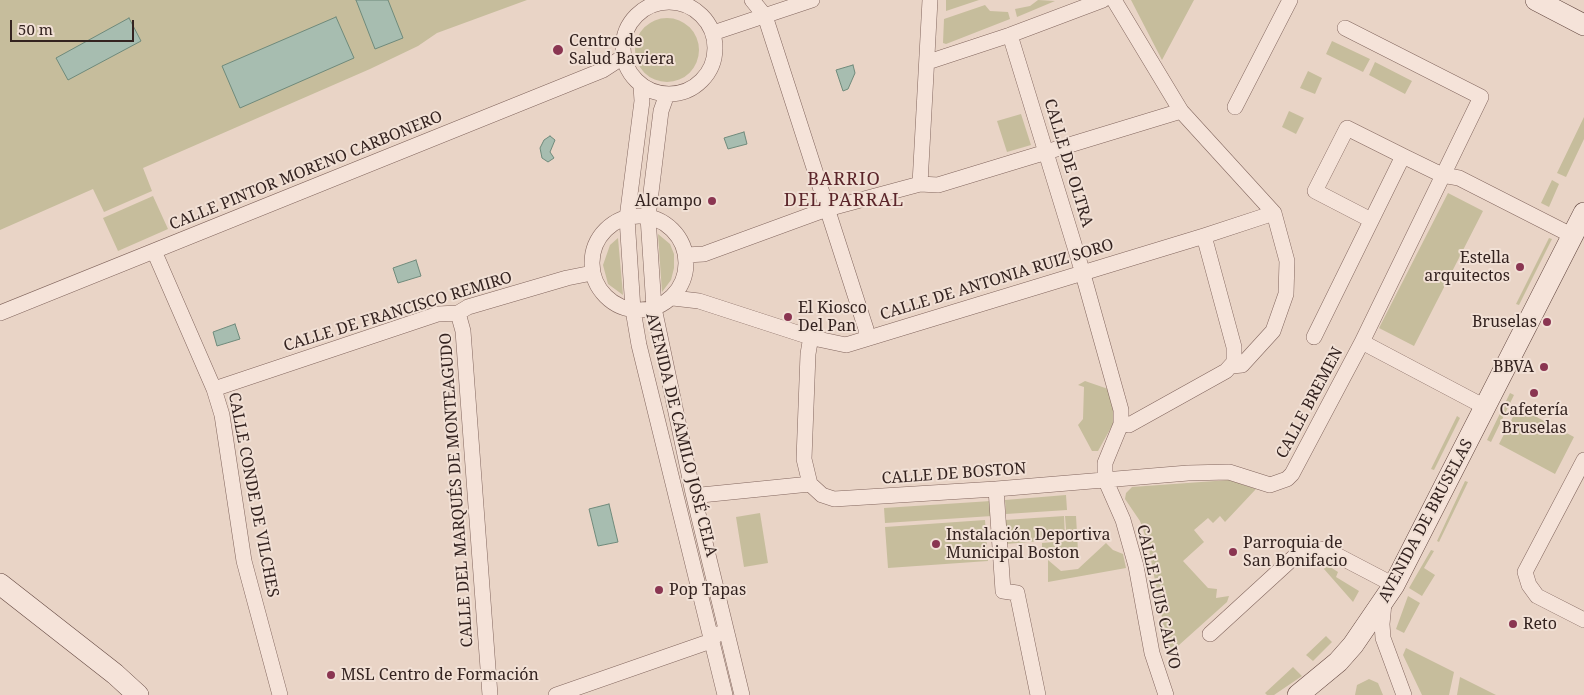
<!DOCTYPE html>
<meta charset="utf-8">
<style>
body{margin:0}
#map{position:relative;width:1584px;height:695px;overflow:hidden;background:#e9d4c6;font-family:"Noto Serif",serif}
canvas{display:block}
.scale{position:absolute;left:10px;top:20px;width:124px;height:22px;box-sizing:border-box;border:2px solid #342320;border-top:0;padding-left:6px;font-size:15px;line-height:18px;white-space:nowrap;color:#342320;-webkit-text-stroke:4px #f1e0d5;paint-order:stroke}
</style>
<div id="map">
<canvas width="1584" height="695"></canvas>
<div class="scale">50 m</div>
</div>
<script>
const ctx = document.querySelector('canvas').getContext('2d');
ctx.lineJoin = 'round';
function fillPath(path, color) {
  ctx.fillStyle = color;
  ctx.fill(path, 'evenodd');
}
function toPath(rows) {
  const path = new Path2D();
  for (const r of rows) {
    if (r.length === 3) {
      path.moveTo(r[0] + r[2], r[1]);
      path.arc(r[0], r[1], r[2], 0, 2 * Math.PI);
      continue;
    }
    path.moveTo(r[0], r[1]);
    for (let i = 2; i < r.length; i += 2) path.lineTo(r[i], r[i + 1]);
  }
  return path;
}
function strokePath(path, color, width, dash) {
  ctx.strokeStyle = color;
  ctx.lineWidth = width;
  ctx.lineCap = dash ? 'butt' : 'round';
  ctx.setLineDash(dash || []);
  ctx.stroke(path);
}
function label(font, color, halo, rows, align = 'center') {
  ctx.font = font + ' "Noto Serif",serif';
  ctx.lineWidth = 4;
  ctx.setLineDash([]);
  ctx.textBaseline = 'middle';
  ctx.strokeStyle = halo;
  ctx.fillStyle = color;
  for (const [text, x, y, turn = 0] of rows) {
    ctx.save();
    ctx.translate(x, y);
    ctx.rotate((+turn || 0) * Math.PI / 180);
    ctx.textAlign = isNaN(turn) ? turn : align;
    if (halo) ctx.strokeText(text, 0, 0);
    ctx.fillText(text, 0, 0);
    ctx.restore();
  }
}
fillPath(toPath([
 [0,0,527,0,437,33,418,46,370,69,143,168,152,191,104,212,93,189,0,230],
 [946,0,979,0,946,11],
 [1038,0,1055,1,1017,17,1015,9,1030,6],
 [1131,0,1194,0,1162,60],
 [985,5,990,11,1008,12,1010,19,946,44,943,43,944,19],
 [667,50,32],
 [1332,41,1370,59,1363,72,1326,54],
 [1375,62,1412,81,1405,94,1369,75],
 [1308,71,1322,78,1315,94,1300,88],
 [1289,111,1304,118,1296,134,1282,127],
 [1021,114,1031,145,1007,152,997,121],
 [1584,117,1584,139,1566,177,1557,173],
 [1552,180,1559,184,1549,207,1541,203],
 [1448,193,1483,211,1414,346,1379,328],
 [153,196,168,229,118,251,103,218],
 [658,234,670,244,674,254,674,268,671,280,662,292],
 [618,238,623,295,608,284,603,265,610,245],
 [1549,238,1552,239,1519,305,1516,304],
 [1085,381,1111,390,1114,406,1113,424,1098,451,1092,451,1078,425,1083,419,1084,387,1078,385],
 [1510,393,1514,395,1491,442,1487,440],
 [1518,407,1574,437,1555,474,1499,444],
 [1457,416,1460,418,1434,470,1431,469],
 [1229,480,1256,489,1225,522,1220,516,1213,523,1208,518,1194,530,1204,542,1183,561,1208,588,1217,589,1216,598,1229,596,1227,602,1169,654,1148,544,1140,521,1125,499,1126,493,1132,487],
 [1465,481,1468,482,1439,542,1437,541],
 [1066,495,1067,510,1006,514,1005,500],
 [991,501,992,516,885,523,884,508],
 [760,513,768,563,744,567,736,517],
 [1064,516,1065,539,1006,544,1005,520],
 [1065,516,1076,516,1078,551,1074,558,1067,559,1060,558,1059,550,1042,550,1042,543,1067,541],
 [985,520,988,561,888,568,885,527],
 [1106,543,1113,550,1123,554,1126,568,1048,582,1048,560,1061,571,1078,569],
 [1431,550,1434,551,1424,568,1435,575,1422,596,1409,588],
 [1327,565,1338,572,1336,577,1359,591,1353,602,1324,569],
 [1408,596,1420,603,1404,633,1396,629],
 [1326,636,1332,642,1313,661,1306,655],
 [1406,648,1454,672,1449,695,1422,695,1403,655],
 [1293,667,1302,676,1274,695,1267,695,1265,693],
 [1460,677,1496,695,1457,695],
 [1369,679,1378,683,1383,695,1355,695,1357,685]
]), '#c6bd9c');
const water = toPath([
 [356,0,388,0,403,38,375,49,356,0],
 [336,17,354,58,240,108,222,66,336,17],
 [129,18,141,41,68,80,56,58,129,18],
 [853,65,855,73,848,89,843,91,836,70,853,65],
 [744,132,747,144,728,149,724,138,744,132],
 [550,136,555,140,550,152,554,158,548,162,542,158,540,148,544,140,550,136],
 [416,260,421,276,398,283,393,268,416,260],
 [235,324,240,339,217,346,213,332,235,324],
 [609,504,618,542,598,546,589,509,609,504]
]);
fillPath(water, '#a7bdb0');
strokePath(water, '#6f8a7b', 1);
const street = toPath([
 [752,0,765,16,776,50,866,329,866,338],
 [1114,0,1181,111,1274,213,1287,261,1286,294,1273,331,1242,365,1232,366],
 [669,48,46],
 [713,33,812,0],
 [1010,35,1081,267,1121,410,1121,424,1105,463,1105,479,1123,520,1136,566,1152,653,1166,695],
 [928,62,1010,35,1103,0],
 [641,86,642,101,627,218,633,310,639,345,725,695],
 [667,94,661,111,648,217,654,308,693,493,742,695],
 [1235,107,1290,0],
 [1403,156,1442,175,1459,178,1573,236],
 [920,184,930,0],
 [639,263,47],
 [154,251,214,389,222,415,244,561,280,695],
 [686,255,704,254,827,209,920,184,938,185,1181,111],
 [673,298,699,301,813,338,846,345,1204,236,1274,213],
 [0,313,603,70,623,57],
 [458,313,463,331,490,695],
 [1314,337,1403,156,1347,128,1315,191,1371,220],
 [813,338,810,342,808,354,804,459,810,484,822,495,834,499,996,489,1188,473,1229,472,1270,485,1287,479,1292,474,1362,342,1481,97,1345,28],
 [1362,342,1485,407],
 [214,389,438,314,458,313,468,307,567,278,592,273],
 [1121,424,1129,425,1226,371,1234,362,1234,347,1204,236],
 [1584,460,1525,572,1529,585,1537,596,1584,620],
 [996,489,1003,591,1017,593,1038,695],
 [693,493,701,495,810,484],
 [1384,603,1382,624,1383,638,1404,695],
 [1210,634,1305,547,1327,550,1394,585],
 [556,695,711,641,717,634]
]);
const secondary = toPath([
 [1536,0,1584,25],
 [0,584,115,674,138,695],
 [1298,695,1338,662,1353,645,1394,585,1584,213]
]);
strokePath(street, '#82665e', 16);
strokePath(secondary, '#644841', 22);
strokePath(street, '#f5e3d9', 15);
strokePath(secondary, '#f5e3d9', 21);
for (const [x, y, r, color] of [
 [558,50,6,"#8a3551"],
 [712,201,5,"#8a3551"],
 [1520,267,5,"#8a3551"],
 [788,317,5,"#8a3551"],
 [1547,322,5,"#8a3551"],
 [1544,367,5,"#8a3551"],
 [1534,393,5,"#8a3551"],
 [936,544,5,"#8a3551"],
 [1233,552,5,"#8a3551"],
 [659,590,5,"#8a3551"],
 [1513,624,5,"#8a3551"],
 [331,675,5,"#8a3551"]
]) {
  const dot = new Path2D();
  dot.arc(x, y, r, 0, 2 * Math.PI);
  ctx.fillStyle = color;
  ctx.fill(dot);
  strokePath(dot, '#f1e0d5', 2);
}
label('16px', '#342320', '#f1e0d5', [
 ["Centro de",569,41],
 ["Salud Baviera",569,59],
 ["Alcampo",702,201,"right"],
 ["Estella",1510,258,"right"],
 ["arquitectos",1510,276,"right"],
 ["El Kiosco",798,308],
 ["Del Pan",798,326],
 ["Bruselas",1537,322,"right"],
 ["BBVA",1534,367,"right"],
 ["Cafetería",1534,410,"center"],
 ["Bruselas",1534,428,"center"],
 ["Instalación Deportiva",946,535],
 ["Municipal Boston",946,553],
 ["Parroquia de",1243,543],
 ["San Bonifacio",1243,561],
 ["Pop Tapas",669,590],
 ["Reto",1523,624],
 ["MSL Centro de Formación",341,675]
], 'left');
label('16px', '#342320', '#f1e0d5', [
 ["CALLE DE OLTRA",1068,163,73],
 ["CALLE PINTOR MORENO CARBONERO",306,171,-22],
 ["CALLE DE ANTONIA RUIZ SORO",997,280,-17],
 ["CALLE DE FRANCISCO REMIRO",398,312,-17],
 ["CALLE BREMEN",1310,403,-62],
 ["AVENIDA DE CAMILO JOSÉ CELA",681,435,76],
 ["CALLE DE BOSTON",954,474,-4],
 ["CALLE DEL MARQUÉS DE MONTEAGUDO",457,490,-94],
 ["CALLE CONDE DE VILCHES",253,495,79],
 ["AVENIDA DE BRUSELAS",1426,521,-62],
 ["CALLE LUIS CALVO",1158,597,77]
]);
ctx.letterSpacing = '1px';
label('18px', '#5b252a', '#f1e0d5', [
 ["BARRIO",844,180],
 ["DEL PARRAL",844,201]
]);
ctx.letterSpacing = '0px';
</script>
